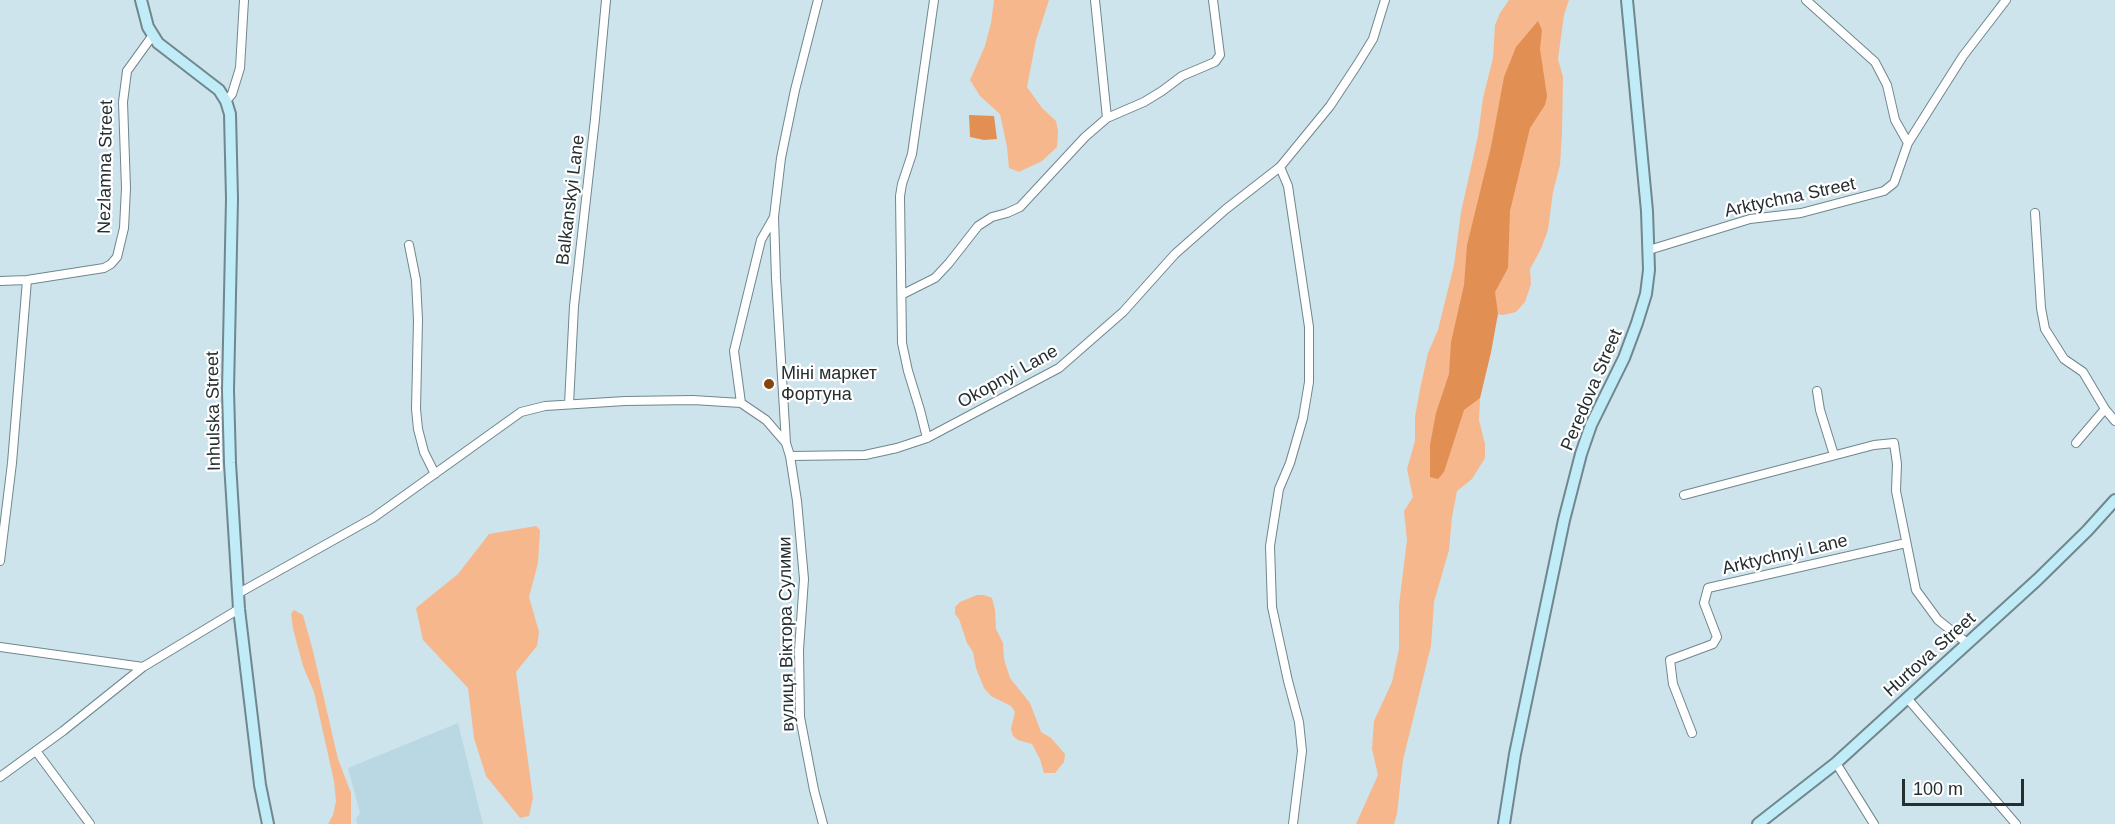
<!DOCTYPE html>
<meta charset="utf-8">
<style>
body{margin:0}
#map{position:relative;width:2115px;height:824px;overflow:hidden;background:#cde4ec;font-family:Helvetica,sans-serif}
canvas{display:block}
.scale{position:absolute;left:1902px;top:779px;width:122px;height:27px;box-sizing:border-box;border:3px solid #252e31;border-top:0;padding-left:8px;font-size:18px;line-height:21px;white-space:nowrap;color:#252e31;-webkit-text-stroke:4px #fff;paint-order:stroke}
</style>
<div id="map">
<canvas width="2115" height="824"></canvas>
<div class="scale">100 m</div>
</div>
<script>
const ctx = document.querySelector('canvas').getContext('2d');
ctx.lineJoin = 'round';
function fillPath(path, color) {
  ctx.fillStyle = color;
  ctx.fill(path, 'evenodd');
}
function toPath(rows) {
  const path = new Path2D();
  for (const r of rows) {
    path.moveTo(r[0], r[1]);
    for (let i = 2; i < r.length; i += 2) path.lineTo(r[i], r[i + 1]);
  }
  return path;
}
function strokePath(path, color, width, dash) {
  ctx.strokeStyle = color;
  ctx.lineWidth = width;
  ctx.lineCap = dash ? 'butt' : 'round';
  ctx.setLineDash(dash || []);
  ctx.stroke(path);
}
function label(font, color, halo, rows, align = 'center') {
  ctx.font = font + ' Helvetica,sans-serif';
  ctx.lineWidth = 4.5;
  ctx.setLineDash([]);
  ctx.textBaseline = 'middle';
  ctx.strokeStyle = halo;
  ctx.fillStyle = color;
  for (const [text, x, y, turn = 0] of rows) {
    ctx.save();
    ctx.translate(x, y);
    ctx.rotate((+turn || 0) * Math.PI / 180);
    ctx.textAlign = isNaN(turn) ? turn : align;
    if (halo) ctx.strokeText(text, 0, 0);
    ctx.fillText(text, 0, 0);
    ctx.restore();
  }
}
fillPath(toPath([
 [458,723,483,824,357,824,356,819,360,813,348,768]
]), '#bad8e3');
fillPath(toPath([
 [994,0,1049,0,1036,40,1027,87,1042,108,1056,121,1058,131,1057,147,1042,161,1019,172,1009,168,1007,147,1000,114,980,96,970,80,985,46,991,23],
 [1509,0,1569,0,1564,15,1558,59,1563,77,1562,132,1560,165,1553,192,1548,230,1541,249,1530,269,1531,284,1525,302,1516,312,1503,315,1497,314,1491,352,1480,398,1479,420,1485,444,1485,458,1472,479,1457,491,1452,517,1449,550,1434,602,1431,646,1403,760,1397,814,1394,824,1356,824,1378,775,1372,749,1374,721,1392,682,1399,649,1399,605,1407,540,1404,511,1413,497,1407,469,1415,441,1415,417,1420,389,1428,353,1438,330,1454,265,1461,212,1478,136,1483,98,1493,58,1495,25,1500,13],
 [536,526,540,530,538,563,529,597,539,632,537,646,516,672,533,798,529,816,520,818,486,776,474,738,468,688,423,640,416,608,458,574,489,534],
 [977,595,984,595,992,598,995,610,996,629,1003,643,1004,659,1010,678,1030,703,1041,732,1051,738,1065,754,1064,762,1055,773,1044,773,1040,759,1032,744,1018,740,1013,736,1011,729,1015,712,1011,706,991,696,984,688,976,668,973,652,967,643,959,619,955,614,955,607,960,602],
 [294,610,303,615,313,651,338,759,351,793,351,824,328,824,333,815,336,801,334,781,314,692,303,666,293,629,291,614]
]), '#f7b78c');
fillPath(toPath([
 [1538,21,1542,30,1540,49,1547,96,1545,105,1530,128,1510,211,1508,268,1495,292,1498,314,1491,352,1480,398,1464,410,1444,472,1438,479,1430,477,1430,445,1436,413,1449,374,1451,342,1464,285,1467,245,1491,147,1504,77,1516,47],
 [969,115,994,116,997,139,984,140,970,137]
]), '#e28f54');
const street = toPath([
 [818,0,795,90,781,158,774,217,761,240,734,351,741,403,766,420,786,443,790,456,797,501,804,579,799,650,800,717,814,790,823,824],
 [1095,0,1107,118],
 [1806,0,1875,62,1887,85,1895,120,1908,143],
 [226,101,232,94,240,68,244,0],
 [1280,167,1288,186,1309,327,1309,382,1303,418,1290,463,1279,489,1270,546,1272,607,1288,681,1299,722,1302,751,1293,824],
 [2035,213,2041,308,2045,329,2064,359,2083,372,2105,409,2115,421],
 [774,217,776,278,786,443],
 [409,245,416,280,418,320,416,409,418,429,424,452,435,474],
 [1649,250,1750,219,1801,213,1884,191,1894,183,1908,143,1930,108,1963,56,2006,0],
 [0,281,27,280,104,268,111,264,117,257,124,228,126,188,123,102,127,71,153,35],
 [903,294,935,278,949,263,978,226,992,217,1007,213,1020,207,1085,137,1107,118,1144,102,1162,91,1182,76,1215,62,1220,55,1213,0],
 [1817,391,1820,410,1834,455],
 [569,404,574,306,595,119,606,0],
 [927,438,920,410,908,371,902,343,900,196,902,184,912,154,934,0],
 [2076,443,2105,409],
 [790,456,865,455,897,448,927,438,1059,368,1123,312,1175,254,1226,209,1280,167,1330,106,1357,65,1373,39,1385,0],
 [1684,495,1874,445,1894,443,1897,464,1896,491,1916,590,1938,620,1967,643],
 [0,561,12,463,27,280],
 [239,593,373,518,521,412,545,406,625,401,693,400,741,403],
 [0,647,143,667,239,609],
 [1907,698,2016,824],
 [1692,733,1673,684,1670,660,1713,644,1717,637,1704,603,1708,588,1906,543],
 [36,751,90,824],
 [1836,763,1874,824],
 [0,777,63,731,143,667]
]);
const secondary = toPath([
 [141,0,148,27,158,43,219,90,226,101,230,114,232,199,228,390,230,463,239,609,260,785,268,824],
 [1504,824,1515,754,1564,520,1581,454,1591,425,1624,358,1637,323,1646,294,1649,270,1647,211,1627,0],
 [1758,824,1836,763,2037,580,2087,531,2115,500]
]);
strokePath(street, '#71868d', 10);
strokePath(secondary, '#71868d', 14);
strokePath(street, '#fff', 8);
strokePath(secondary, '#c0ecf8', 10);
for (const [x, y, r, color] of [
 [769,384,6,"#86450d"]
]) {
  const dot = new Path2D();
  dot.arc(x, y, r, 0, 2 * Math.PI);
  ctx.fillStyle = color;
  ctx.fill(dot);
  strokePath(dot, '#fff', 2);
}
label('18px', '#252e31', '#fff', [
 ["Nezlamna Street",106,167,-89],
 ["Arktychna Street",1790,198,-12],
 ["Balkanskyi Lane",571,200,-83],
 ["Okopnyi Lane",1008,377,-29],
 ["Peredova Street",1592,390,-67],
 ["Inhulska Street",214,411,-91],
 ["Arktychnyi Lane",1785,555,-13],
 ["вулиця Віктора Сулими",787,634,-91],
 ["Hurtova Street",1930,655,-42]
]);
label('18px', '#252e31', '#fff', [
 ["Міні маркет",781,374],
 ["Фортуна",781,395]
], 'left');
</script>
